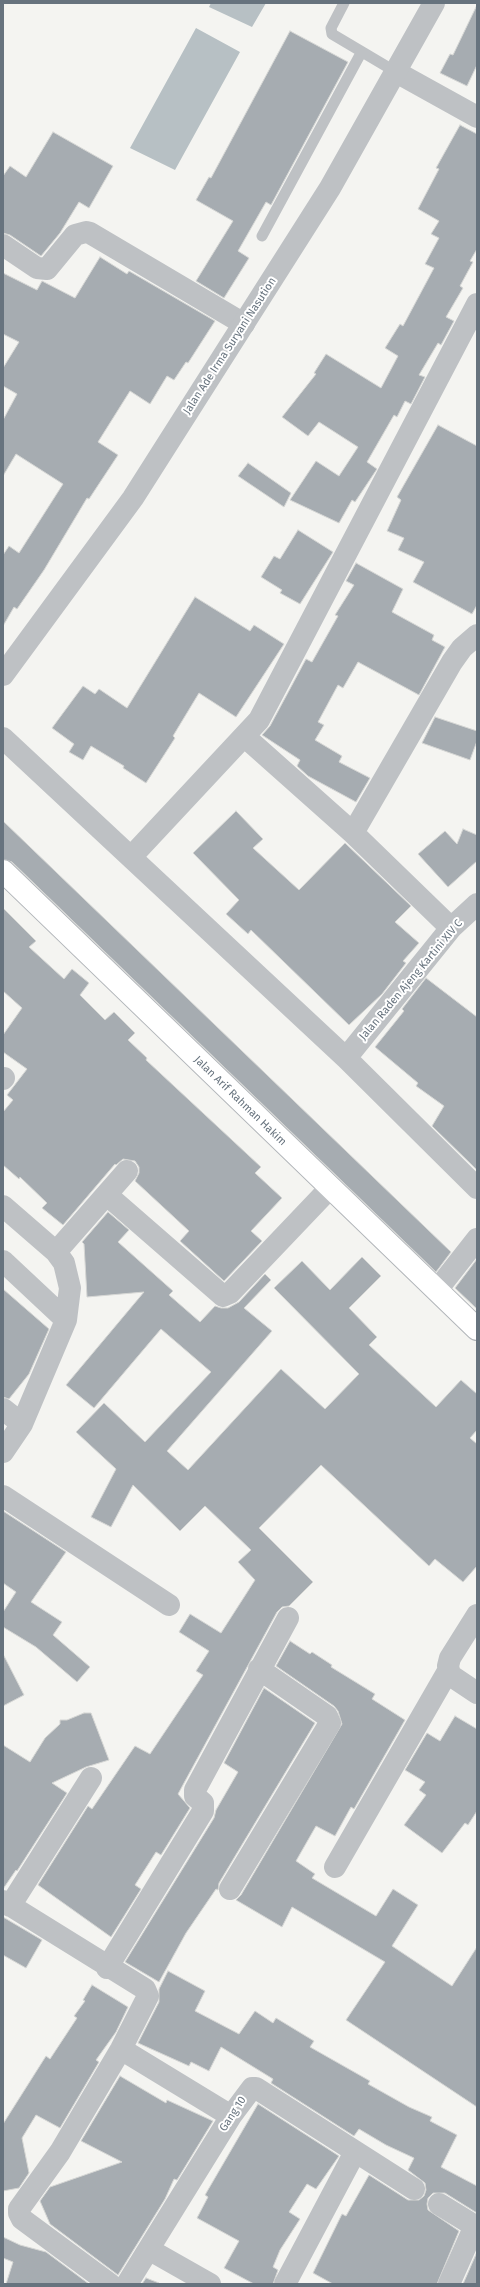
<!DOCTYPE html>
<style>
body{margin:0}
#map{position:relative;width:480px;height:2287px;overflow:hidden;background:#f4f4f1;font-family:"Fira Sans",sans-serif}
canvas{display:block}
.frame{position:absolute;inset:0;border:4px solid #67737e;pointer-events:none}
</style>
<div id="map">
<canvas width="480" height="2287"></canvas>
<div class="frame"></div>
</div>
<script>
const ctx = document.querySelector('canvas').getContext('2d');
ctx.lineJoin = 'round';
function fillPath(path, color) {
  ctx.fillStyle = color;
  ctx.fill(path, 'evenodd');
}
function toPath(rows) {
  const path = new Path2D();
  for (const r of rows) {
    path.moveTo(r[0], r[1]);
    for (let i = 2; i < r.length; i += 2) path.lineTo(r[i], r[i + 1]);
  }
  return path;
}
function strokePath(path, color, width, dash) {
  ctx.strokeStyle = color;
  ctx.lineWidth = width;
  ctx.lineCap = dash ? 'butt' : 'round';
  ctx.setLineDash(dash || []);
  ctx.stroke(path);
}
function label(font, color, halo, rows, align = 'center') {
  ctx.font = font + ' "Fira Sans",sans-serif';
  ctx.lineWidth = 4;
  ctx.setLineDash([]);
  ctx.textBaseline = 'middle';
  ctx.strokeStyle = halo;
  ctx.fillStyle = color;
  for (const [text, x, y, turn = 0] of rows) {
    ctx.save();
    ctx.translate(x, y);
    ctx.rotate((+turn || 0) * Math.PI / 180);
    ctx.textAlign = isNaN(turn) ? turn : align;
    if (halo) ctx.strokeText(text, 0, 0);
    ctx.fillText(text, 0, 0);
    ctx.restore();
  }
}
fillPath(toPath([
 [211,3,266,3,252,27,209,7],
 [196,28,240,52,175,170,130,148]
]), '#b7c0c4');
const building = toPath([
 [477,5,477,65,467,86,440,73,450,54,453,55,477,5],
 [290,31,348,62,271,205,266,202,238,251,249,258,224,298,196,281,233,221,196,200,209,177,211,178,290,31],
 [460,125,477,134,477,249,470,261,473,262,460,286,463,288,446,317,454,321,441,345,438,343,419,375,425,377,411,404,405,401,397,417,394,415,367,462,377,469,355,502,352,500,339,523,290,500,316,461,339,476,358,447,319,422,308,436,282,417,316,374,314,373,326,354,381,388,398,356,385,348,400,324,403,326,434,268,425,264,439,238,431,234,439,221,418,209,439,169,436,168,460,125],
 [53,132,113,166,89,208,79,202,60,233,41,256,10,235,3,233,3,176,10,166,26,177,53,132],
 [100,257,127,274,129,271,215,321,188,363,186,362,174,380,167,376,150,404,130,391,98,442,118,455,89,499,87,498,44,570,17,609,14,607,3,626,3,555,9,546,19,553,63,484,16,454,3,476,3,420,17,394,3,386,3,368,19,342,3,334,3,273,37,290,42,281,75,298,100,257],
 [438,425,477,446,477,605,472,614,413,582,424,562,398,550,404,538,387,531,401,500,397,497,438,425],
 [248,463,291,493,284,507,238,476,248,463],
 [298,530,333,552,300,604,280,593,282,590,261,577,274,556,280,559,298,530],
 [356,563,403,589,392,612,434,635,432,640,445,647,419,695,358,662,343,688,338,685,318,722,324,725,315,740,342,756,339,762,370,778,356,802,308,776,297,766,300,760,262,735,270,726,306,659,312,662,338,616,335,615,354,585,346,581,356,563],
 [195,597,250,631,254,625,284,644,236,717,199,693,173,736,175,738,146,783,123,768,124,766,91,746,83,760,69,752,74,744,52,728,83,686,95,694,99,689,127,708,195,597],
 [435,717,477,731,477,741,470,760,422,743,435,717],
 [236,811,263,839,253,848,299,890,345,843,411,906,395,922,419,943,403,961,406,963,382,994,349,1025,251,930,248,934,226,914,239,900,193,853,236,811],
 [3,821,451,1252,436,1272,12,862,3,859,3,821],
 [463,829,477,835,477,861,448,887,418,854,445,831,457,844,463,829],
 [3,908,36,941,29,947,64,979,72,969,89,983,80,995,105,1020,114,1012,135,1033,128,1040,147,1058,146,1060,261,1167,255,1173,282,1198,251,1231,262,1241,224,1281,180,1241,189,1231,135,1181,139,1173,139,1167,135,1161,123,1159,116,1165,115,1164,63,1225,42,1208,47,1203,20,1177,19,1179,3,1165,3,1112,13,1100,7,1095,27,1069,3,1052,3,1035,22,1008,3,991,3,908],
 [426,978,477,1017,477,1170,432,1126,444,1106,416,1086,418,1083,375,1047,404,1011,402,1009,426,978],
 [108,1212,129,1230,118,1242,173,1291,169,1295,200,1322,215,1306,221,1308,228,1308,239,1302,265,1274,271,1280,244,1308,272,1331,167,1451,188,1470,281,1369,325,1409,359,1374,274,1288,302,1261,330,1290,362,1257,381,1276,349,1308,377,1337,369,1345,436,1407,461,1380,477,1394,477,1430,470,1438,477,1444,477,1566,463,1582,435,1559,429,1566,321,1465,259,1528,313,1582,289,1606,282,1607,277,1612,178,1794,190,1808,161,1855,156,1852,135,1885,141,1889,111,1937,38,1885,88,1806,92,1809,135,1746,150,1754,203,1675,196,1671,209,1651,179,1632,190,1614,221,1633,255,1580,238,1562,251,1550,205,1506,180,1531,133,1485,111,1527,91,1517,116,1469,76,1432,104,1403,145,1442,211,1372,161,1329,94,1408,66,1385,144,1292,87,1297,84,1244,82,1242,108,1212],
 [477,1259,477,1309,455,1288,477,1259],
 [3,1289,49,1329,29,1374,9,1399,3,1397,3,1289],
 [3,1511,66,1552,31,1602,62,1622,53,1635,90,1667,77,1682,36,1647,3,1627,3,1612,16,1592,3,1583,3,1511],
 [290,1641,310,1654,312,1652,332,1665,331,1667,375,1694,372,1699,405,1720,354,1809,351,1807,335,1836,316,1826,296,1861,315,1874,312,1878,376,1916,393,1889,418,1905,392,1946,452,1986,477,1947,477,2107,346,2020,385,1962,292,1907,282,1927,236,1900,241,1895,342,1724,338,1711,334,1706,276,1666,290,1641],
 [3,1654,24,1695,3,1706,3,1654],
 [264,1688,315,1723,219,1883,218,1890,216,1889,186,1933,159,1982,125,1962,214,1818,216,1810,238,1772,224,1763,264,1688],
 [84,1713,91,1713,109,1760,86,1767,52,1783,67,1793,17,1871,16,1870,3,1889,3,1745,30,1762,45,1738,60,1724,60,1720,67,1720,84,1713],
 [455,1716,477,1729,477,1811,468,1825,465,1823,442,1853,404,1825,426,1795,419,1790,425,1782,405,1770,427,1733,440,1741,455,1716],
 [3,1917,42,1940,26,1968,3,1955,3,1917],
 [168,1971,205,1991,195,2011,239,2034,255,2011,273,2023,276,2018,314,2041,310,2047,370,2081,368,2084,409,2107,432,2117,430,2121,457,2135,441,2167,477,2186,477,2213,445,2193,433,2193,428,2198,427,2204,428,2210,459,2231,437,2284,333,2284,313,2273,342,2214,346,2216,369,2175,408,2200,419,2200,424,2196,426,2190,425,2183,408,2170,414,2158,386,2145,359,2129,354,2136,271,2083,273,2079,221,2047,209,2071,191,2062,189,2066,138,2043,159,2002,159,1989,168,1971],
 [92,1985,128,2007,116,2032,96,2060,99,2062,60,2128,36,2115,22,2138,29,2173,19,2188,3,2191,3,2124,46,2056,50,2059,77,2018,74,2016,85,2001,83,2000,92,1985],
 [120,2076,166,2103,167,2100,213,2121,177,2180,174,2179,165,2199,118,2275,50,2224,40,2201,50,2187,122,2162,81,2141,120,2076],
 [258,2104,339,2156,316,2189,307,2184,289,2212,300,2219,280,2250,273,2267,278,2270,273,2284,254,2284,224,2268,239,2241,197,2218,208,2197,205,2195,258,2104],
 [3,2237,20,2245,46,2252,89,2284,6,2284,13,2262,3,2258,3,2237],
 [477,2252,477,2284,463,2284,477,2252],
 [146,2278,159,2283,159,2284,142,2284,146,2278]
]);
fillPath(building, '#a6acb1');
strokePath(building, '#d5d6d4', 1);
const secondary = toPath([
 [3,871,477,1329]
]);
strokePath(secondary, '#b1b5b9', 24);
strokePath(toPath([
 [344,3,331,28,332,34,396,72],
 [262,236,361,53]
]), '#bec1c4', 11);
strokePath(toPath([
 [396,72,477,117],
 [3,245,37,268,47,269,75,235,86,232,90,233,244,324],
 [244,736,353,833,451,928],
 [3,738,346,1058,477,1188],
 [353,833,452,662,462,648,477,635],
 [132,856,259,720,477,304],
 [346,1058,451,928,477,904],
 [3,1079,4,1078],
 [107,1195,223,1296,230,1293,330,1188],
 [3,1206,56,1252,64,1263,70,1288,66,1320,22,1424,3,1452],
 [56,1252,127,1171],
 [3,1261,66,1320],
 [437,1290,477,1239],
 [3,1409,22,1424],
 [3,1496,169,1605],
 [477,1615,450,1658,448,1666,450,1675,477,1693],
 [335,1867,448,1671],
 [230,1889,330,1723,327,1716,259,1669],
 [3,1901,145,1989,148,1996,121,2049,60,2152,19,2209,19,2213,22,2219,110,2284],
 [10,1906,91,1778],
 [107,1968,203,1811,203,1803,195,1796,195,1790,288,1618],
 [121,2049,231,2116],
 [439,2204,470,2223,473,2230,449,2284],
 [150,2250,210,2284],
 [127,2284,231,2116,252,2088,256,2088,414,2189],
 [285,2284,355,2152]
]), '#bec1c4', 22);
strokePath(toPath([
 [3,675,133,498,330,188,434,3]
]), '#bec1c4', 22);
strokePath(secondary, '#fff', 22);
label('11px', '#67737e', '#fff', [
 ["Jalan Ade Irma Suryani Nasution",230,346,-57],
 ["Jalan Raden Ajeng Kartini XIV C",411,980,-50],
 ["Jalan Arif Rahman Hakim",240,1101,44],
 ["Gang 10",233,2114,-57]
]);
</script>
